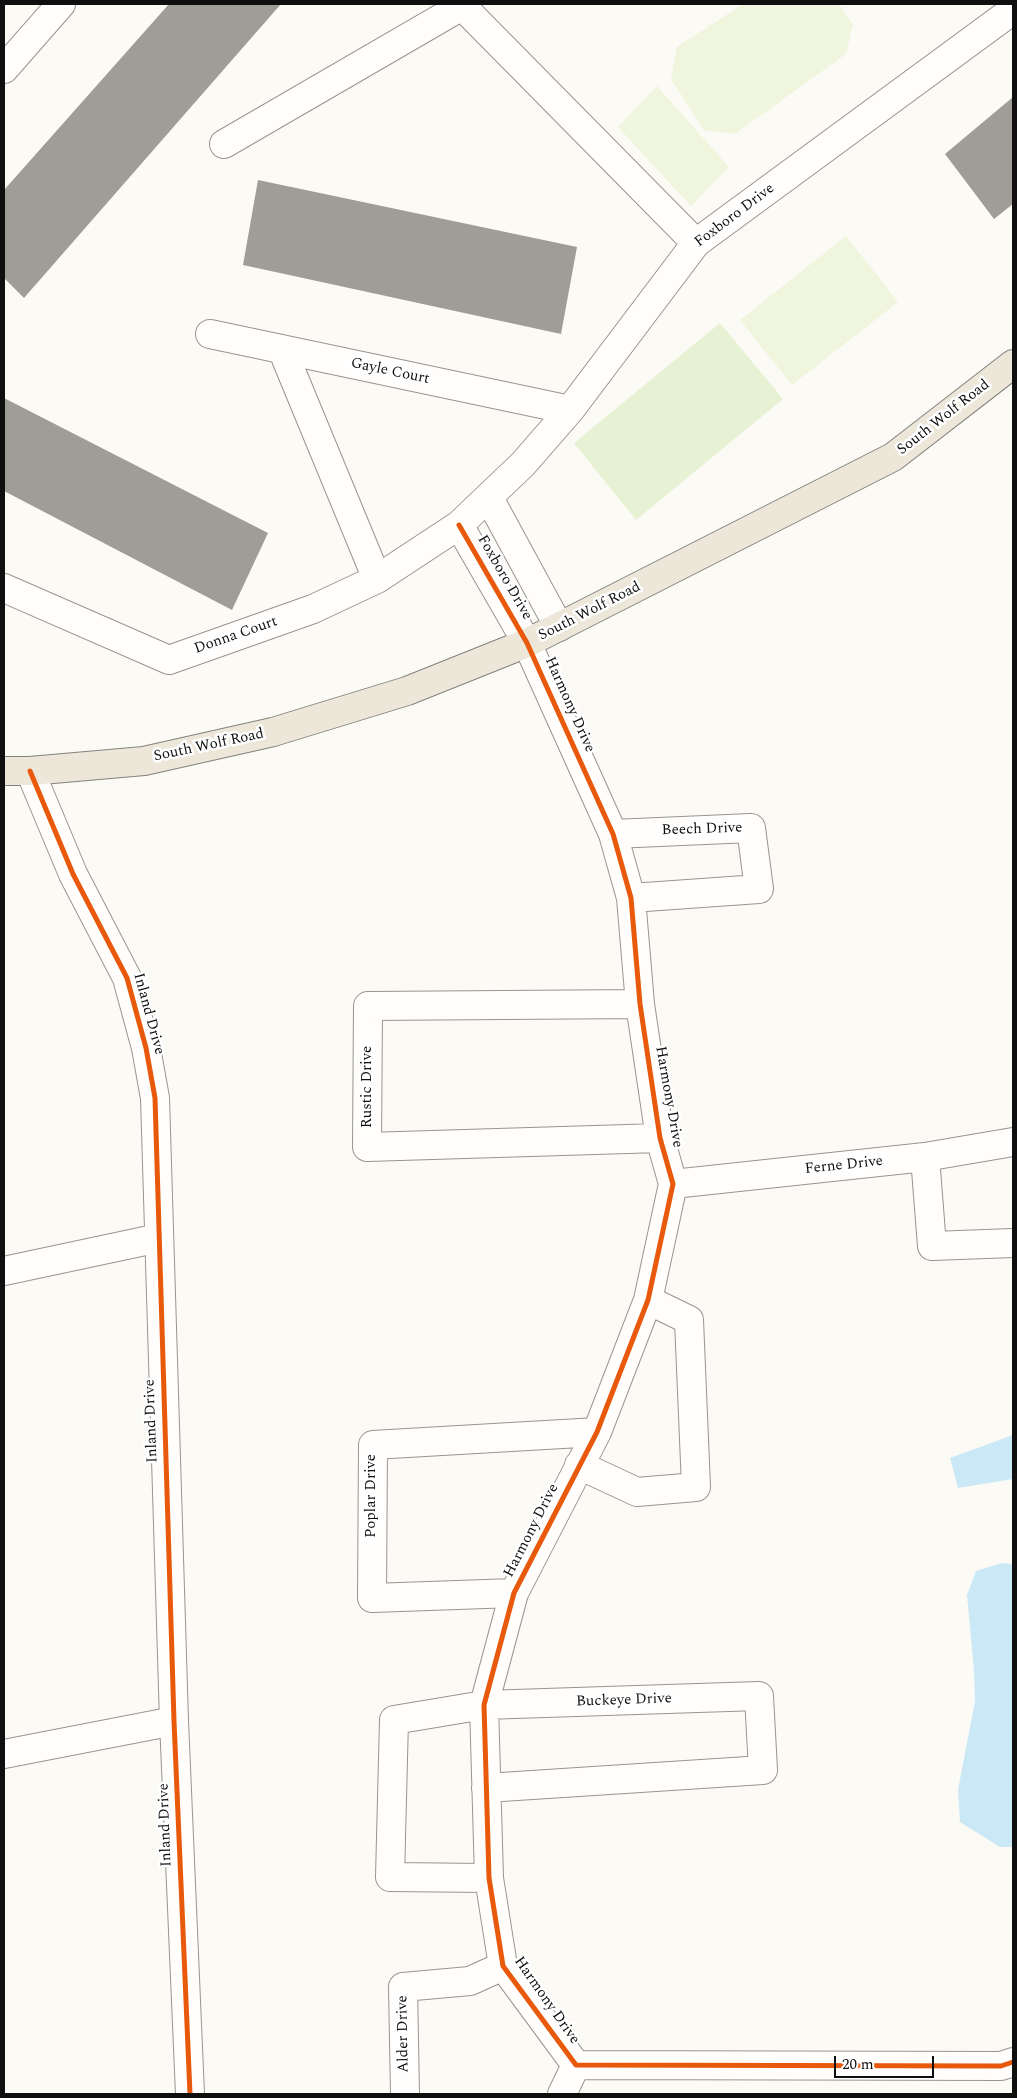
<!DOCTYPE html>
<style>
body{margin:0}
#map{position:relative;width:1017px;height:2098px;overflow:hidden;background:#fcfaf4;font-family:Spectral,serif}
canvas{display:block}
.frame{position:absolute;inset:0;border:5px solid #0f0f0f;pointer-events:none}
.scale{position:absolute;left:834px;top:2056px;width:100px;height:22px;box-sizing:border-box;border:2px solid #0f0f0f;border-top:0;padding-left:6px;font-size:15px;line-height:18px;white-space:nowrap;color:#0f0f0f;-webkit-text-stroke:4px #fff;paint-order:stroke}
</style>
<div id="map">
<canvas width="1017" height="2098"></canvas>
<div class="frame"></div>
<div class="scale">20 m</div>
</div>
<script>
const ctx = document.querySelector('canvas').getContext('2d');
ctx.lineJoin = 'round';
function fillPath(path, color) {
  ctx.fillStyle = color;
  ctx.fill(path, 'evenodd');
}
function toPath(rows) {
  const path = new Path2D();
  for (const r of rows) {
    path.moveTo(r[0], r[1]);
    for (let i = 2; i < r.length; i += 2) path.lineTo(r[i], r[i + 1]);
  }
  return path;
}
function strokePath(path, color, width, dash) {
  ctx.strokeStyle = color;
  ctx.lineWidth = width;
  ctx.lineCap = dash ? 'butt' : 'round';
  ctx.setLineDash(dash || []);
  ctx.stroke(path);
}
function label(font, color, halo, rows, align = 'center') {
  ctx.font = font + ' Spectral,serif';
  ctx.lineWidth = 5;
  ctx.setLineDash([]);
  ctx.textBaseline = 'middle';
  ctx.strokeStyle = halo;
  ctx.fillStyle = color;
  for (const [text, x, y, turn = 0] of rows) {
    ctx.save();
    ctx.translate(x, y);
    ctx.rotate((+turn || 0) * Math.PI / 180);
    ctx.textAlign = isNaN(turn) ? turn : align;
    if (halo) ctx.strokeText(text, 0, 0);
    ctx.fillText(text, 0, 0);
    ctx.restore();
  }
}
fillPath(toPath([
 [720,323,783,399,636,520,574,443]
]), '#e7f1d4');
fillPath(toPath([
 [743,4,839,4,853,24,846,54,735,134,704,130,671,79,677,47],
 [657,86,729,167,691,206,618,127],
 [846,236,898,302,792,385,740,320]
]), '#f0f5de');
fillPath(toPath([
 [1013,1435,1013,1479,958,1488,950,1458],
 [1002,1563,1013,1564,1013,1847,1000,1847,960,1822,958,1790,975,1701,974,1670,967,1595,976,1571]
]), '#cae8f6');
fillPath(toPath([
 [169,4,281,4,24,298,4,278,4,190],
 [1013,97,1013,204,994,219,945,154],
 [258,180,577,247,561,334,243,265],
 [4,398,268,533,232,610,4,491]
]), '#a09d99');
const minor = toPath([
 [460,4,696,243],
 [4,69,61,4],
 [224,144,462,6],
 [210,334,570,410],
 [282,349,377,579],
 [489,498,559,627],
 [459,525,527,643,613,834,631,898,640,1004,660,1138,673,1184,648,1300,597,1432,514,1593,484,1705,489,1878,503,1966,576,2065,1001,2066,1013,2062],
 [4,588,169,660,313,609,377,579,459,525,523,464,570,410,696,243,1013,10],
 [30,771,73,874,127,978,146,1048,155,1098,174,1721,190,2094],
 [613,834,751,828,759,889,631,898],
 [640,1004,368,1006,367,1147,660,1138],
 [925,1157,932,1246,1013,1243],
 [673,1184,925,1157,1013,1142],
 [4,1271,159,1238],
 [579,1465,637,1492,696,1487,689,1320,648,1300],
 [514,1593,372,1598,373,1445,597,1432],
 [4,1754,174,1721],
 [486,1788,763,1770,759,1696,484,1705,394,1720,390,1877,489,1878],
 [405,2094,403,1987,470,1981,503,1966],
 [562,2094,576,2065]
]);
const major = toPath([
 [4,771,30,771,144,761,273,732,407,691,527,643,893,457,1013,364]
]);
strokePath(minor, '#969592', 30);
strokePath(major, '#83827f', 30);
strokePath(minor, '#fffefd', 28);
strokePath(major, '#ede7da', 28);
strokePath(toPath([
 [459,525,527,643,613,834,631,898,640,1004,660,1138,673,1184,648,1300,597,1432,514,1593,484,1705,489,1878,503,1966,576,2065,1001,2066,1013,2062],
 [30,771,73,874,127,978,146,1048,155,1098,174,1721,190,2094]
]), '#e8590c', 5);
label('15px', '#0f0f0f', '#fff', [
 ["Foxboro Drive",735,216,-37],
 ["Gayle Court",390,372,12],
 ["South Wolf Road",944,418,-38],
 ["Foxboro Drive",504,578,60],
 ["South Wolf Road",590,612,-27],
 ["Donna Court",236,636,-19],
 ["Harmony Drive",569,705,66],
 ["South Wolf Road",209,746,-12],
 ["Beech Drive",702,830,-2],
 ["Inland Drive",148,1014,75],
 ["Rustic Drive",368,1087,-90],
 ["Harmony Drive",668,1097,80],
 ["Ferne Drive",844,1166,-6],
 ["Inland Drive",152,1421,-92],
 ["Poplar Drive",372,1496,-90],
 ["Harmony Drive",532,1531,-63],
 ["Buckeye Drive",624,1701,-2],
 ["Inland Drive",166,1825,-92],
 ["Harmony Drive",546,2001,55],
 ["Alder Drive",404,2034,-91]
]);
</script>
